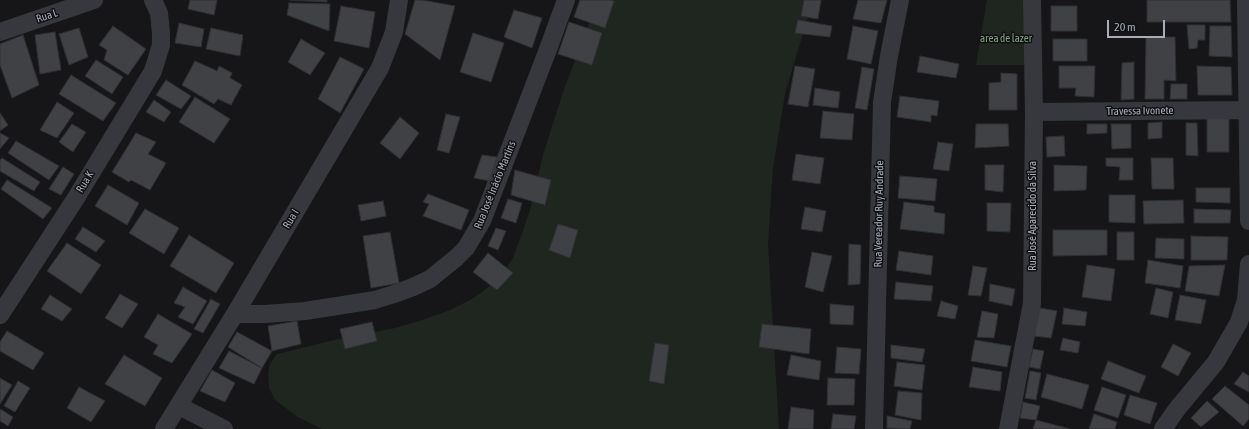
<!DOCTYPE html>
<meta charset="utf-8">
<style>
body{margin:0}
#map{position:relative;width:1249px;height:429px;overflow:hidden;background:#161618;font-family:"Asap Condensed",sans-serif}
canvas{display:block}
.scale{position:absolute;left:1107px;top:20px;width:58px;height:18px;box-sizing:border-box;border:2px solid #a8adb8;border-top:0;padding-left:5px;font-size:12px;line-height:14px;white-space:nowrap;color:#a8adb8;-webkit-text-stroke:3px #111113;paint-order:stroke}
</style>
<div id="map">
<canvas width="1249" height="429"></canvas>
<div class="scale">20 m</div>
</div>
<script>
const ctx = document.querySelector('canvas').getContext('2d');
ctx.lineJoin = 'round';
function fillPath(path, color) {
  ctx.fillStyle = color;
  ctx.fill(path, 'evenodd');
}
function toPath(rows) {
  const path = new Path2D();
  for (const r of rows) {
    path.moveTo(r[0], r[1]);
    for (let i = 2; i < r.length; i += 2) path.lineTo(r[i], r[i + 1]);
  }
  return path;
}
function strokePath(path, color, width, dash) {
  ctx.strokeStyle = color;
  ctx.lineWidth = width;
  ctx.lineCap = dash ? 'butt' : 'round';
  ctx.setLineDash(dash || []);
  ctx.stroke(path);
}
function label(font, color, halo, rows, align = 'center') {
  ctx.font = font + ' "Asap Condensed",sans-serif';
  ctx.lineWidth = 3;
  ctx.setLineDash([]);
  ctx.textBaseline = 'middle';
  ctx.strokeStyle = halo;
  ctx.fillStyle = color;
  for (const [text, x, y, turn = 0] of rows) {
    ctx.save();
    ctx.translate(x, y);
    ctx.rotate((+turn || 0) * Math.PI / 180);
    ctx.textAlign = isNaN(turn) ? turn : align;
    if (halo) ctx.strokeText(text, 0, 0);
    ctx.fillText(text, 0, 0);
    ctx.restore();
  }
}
fillPath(toPath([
 [598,0,813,0,785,94,773,168,768,244,779,429,322,429,298,417,275,400,269,388,268,373,270,364,277,354,334,340,395,328,422,320,450,310,470,300,485,290,500,275,512,260,520,239,530,210,543,155,563,92],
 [987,0,1030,0,1031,65,976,65]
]), '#1e261f');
const building = toPath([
 [190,0,217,0,214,15,188,9,190,0],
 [290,0,327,0,327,2,290,0],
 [415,0,422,0,455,6,440,60,405,34,415,0],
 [580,0,610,0,614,1,605,28,574,17,580,0],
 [804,0,821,0,818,19,801,16,804,0],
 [858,0,887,0,881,23,853,19,858,0],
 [1147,0,1230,0,1231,22,1147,22,1147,0],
 [289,3,330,4,329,31,287,15,289,3],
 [341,6,375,12,369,48,334,41,341,6],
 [1051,6,1077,6,1077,31,1051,31,1051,6],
 [514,10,542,18,532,48,504,37,514,10],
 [798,20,832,26,830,37,795,33,798,20],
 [569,22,602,33,592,65,558,54,569,22],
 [179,23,204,29,201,47,175,43,179,23],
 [1187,25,1205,25,1205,40,1198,40,1197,48,1189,49,1187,25],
 [113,26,146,49,128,75,104,60,107,50,99,45,113,26],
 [853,26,878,31,871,64,847,59,853,26],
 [1210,26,1231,26,1232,57,1209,56,1210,26],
 [79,28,88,57,69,65,59,34,79,28],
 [211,28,243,35,240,56,206,49,211,28],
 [55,32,61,70,40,74,35,35,55,32],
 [473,33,504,43,491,82,460,72,473,33],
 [23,35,39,85,12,98,0,65,0,44,23,35],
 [1146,37,1175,37,1176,81,1164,80,1164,99,1145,99,1146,37],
 [301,39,325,53,310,75,288,62,301,39],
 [1053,39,1087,39,1087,61,1053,61,1053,39],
 [920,56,959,64,956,78,917,72,920,56],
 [340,57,364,69,340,113,318,99,340,57],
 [96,60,123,77,112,94,85,76,96,60],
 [195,61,217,71,219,66,232,73,230,78,242,85,231,105,218,99,214,104,182,85,195,61],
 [1134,62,1134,99,1121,100,1122,63,1134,62],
 [795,66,815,69,808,107,788,104,795,66],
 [1059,66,1095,66,1094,97,1075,96,1076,88,1059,88,1059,66],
 [1197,66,1231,67,1232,95,1198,95,1197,66],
 [862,67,874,69,867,110,855,108,862,67],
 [1001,73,1017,74,1017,110,989,110,989,83,1001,82,1001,73],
 [71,75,116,103,103,121,59,94,71,75],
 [166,80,191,96,181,109,156,95,166,80],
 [1171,84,1187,84,1187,99,1170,99,1171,84],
 [815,88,840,92,838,108,813,105,815,88],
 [900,96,939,101,937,116,931,115,931,122,897,117,900,96],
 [195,97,230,119,214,143,179,122,195,97],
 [154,100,171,112,164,122,146,112,154,100],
 [57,102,74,113,57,138,40,130,57,102],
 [823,111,854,114,852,140,820,138,823,111],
 [0,113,8,125,0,131,0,113],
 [446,114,460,117,449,153,437,150,446,114],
 [1207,116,1229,116,1229,152,1207,152,1207,116],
 [400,117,419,133,400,159,380,143,400,117],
 [1162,122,1162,138,1148,139,1148,123,1162,122],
 [1186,123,1197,123,1198,156,1186,155,1186,123],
 [72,124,86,132,73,152,59,142,72,124],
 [976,124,1008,124,1009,146,975,148,976,124],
 [1087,124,1107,124,1107,133,1087,134,1087,124],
 [1111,124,1131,124,1131,148,1112,149,1111,124],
 [0,133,9,138,0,149,0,133],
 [136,133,156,142,148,154,166,163,150,190,131,180,129,182,112,172,136,133],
 [1064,136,1065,156,1047,157,1046,137,1064,136],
 [16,141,59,166,49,180,8,153,16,141],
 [938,142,953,144,949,171,933,169,938,142],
 [796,154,824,158,820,184,792,180,796,154],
 [482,155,497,157,490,181,474,178,482,155],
 [2,158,40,182,34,191,0,171,0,160,2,158],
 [1106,158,1133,158,1133,180,1119,180,1120,167,1106,166,1106,158],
 [1151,158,1173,158,1174,189,1152,189,1151,158],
 [985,165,1004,165,1003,192,985,190,985,165],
 [1054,165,1087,166,1086,190,1054,191,1054,165],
 [63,167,74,174,61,195,49,189,63,167],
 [515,170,551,180,545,205,511,195,515,170],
 [900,176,937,179,935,201,898,198,900,176],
 [7,180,52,208,43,219,1,189,7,180],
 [108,185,139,203,127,225,95,206,108,185],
 [1196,188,1230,188,1230,203,1196,202,1196,188],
 [428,194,469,210,461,230,423,216,429,204,423,202,428,194],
 [1109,195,1135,195,1135,223,1109,222,1109,195],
 [508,199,522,203,516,223,501,218,508,199],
 [1183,200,1184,223,1144,224,1143,201,1183,200],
 [383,201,386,216,361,221,358,205,383,201],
 [904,202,934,206,934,212,945,214,944,234,900,229,904,202],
 [987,203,1011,203,1010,232,987,231,987,203],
 [805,207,826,211,822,232,801,229,805,207],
 [145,209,179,228,164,254,129,233,145,209],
 [1194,209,1231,210,1230,223,1194,223,1194,209],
 [558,224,578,230,570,258,549,250,558,224],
 [83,227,105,241,96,252,75,239,83,227],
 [496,228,506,231,498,250,488,246,496,228],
 [1053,230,1107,230,1107,255,1053,256,1053,230],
 [390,232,399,283,371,288,363,236,390,232],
 [1117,232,1134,232,1134,260,1117,260,1117,232],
 [189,235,234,263,216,293,170,266,189,235],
 [1191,236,1228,237,1227,260,1191,260,1191,236],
 [1156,238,1184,239,1184,259,1155,258,1156,238],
 [67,243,101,265,81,294,47,271,67,243],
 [849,244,861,245,860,284,848,285,849,244],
 [899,251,933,256,931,275,896,270,899,251],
 [812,252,832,256,823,292,805,287,812,252],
 [488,253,513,273,497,290,473,272,488,253],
 [1148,260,1183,266,1180,288,1145,283,1148,260],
 [1087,265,1115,269,1111,301,1082,297,1087,265],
 [1225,265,1219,296,1185,291,1189,266,1225,265],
 [973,266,987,268,981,296,968,295,973,266],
 [896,282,933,286,931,301,894,299,896,282],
 [990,284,1015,289,1012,306,989,301,990,284],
 [183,287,207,301,193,324,178,317,185,307,174,303,183,287],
 [1156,288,1173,292,1168,318,1150,314,1156,288],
 [120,294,138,304,122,328,105,318,120,294],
 [50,295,72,309,62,321,41,309,50,295],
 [1180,295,1206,300,1201,324,1175,320,1180,295],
 [211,299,220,304,203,333,194,329,211,299],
 [941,301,958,306,955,319,937,316,941,301],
 [830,304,854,306,853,325,830,324,830,304],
 [1040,308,1057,311,1051,338,1034,336,1040,308],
 [1064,308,1087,312,1085,326,1062,324,1064,308],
 [982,311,998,314,994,338,977,337,982,311],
 [158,314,192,334,172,363,153,354,158,345,144,337,158,314],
 [297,321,301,344,272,351,268,326,297,321],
 [372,322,377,341,345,349,340,329,372,322],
 [762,324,811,329,809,354,759,347,762,324],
 [7,331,44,353,33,370,0,351,0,342,7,331],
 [237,332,272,351,262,368,228,347,237,332],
 [1063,338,1080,342,1078,353,1060,350,1063,338],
 [975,340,1011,346,1007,367,971,361,975,340],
 [655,343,669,345,664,384,649,381,655,343],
 [1173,344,1191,353,1178,376,1161,367,1173,344],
 [891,345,925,349,922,362,891,358,891,345],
 [837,347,861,349,859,374,835,373,837,347],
 [1033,349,1044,351,1040,369,1029,367,1033,349],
 [229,351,262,368,254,384,219,368,229,351],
 [124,355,162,378,145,406,105,384,124,355],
 [791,355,821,361,819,380,787,375,791,355],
 [1108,361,1146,376,1139,393,1101,379,1108,361],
 [897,362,925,365,922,390,894,386,897,362],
 [973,367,1002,372,1000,391,969,387,973,367],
 [212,370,235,383,225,402,200,391,212,370],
 [1030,371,1041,373,1036,400,1025,398,1030,371],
 [1243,372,1249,376,1249,392,1234,384,1243,372],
 [1047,374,1089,385,1082,409,1041,397,1047,374],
 [0,378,12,385,0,404,0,378],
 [828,378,855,379,854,405,827,405,828,378],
 [18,381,30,388,15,412,4,406,18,381],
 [1225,386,1249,405,1249,419,1243,426,1212,399,1225,386],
 [79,387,105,401,91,422,67,408,79,387],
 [1102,387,1126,395,1118,418,1094,410,1102,387],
 [898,391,922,393,921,420,895,415,898,391],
 [1130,395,1157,403,1150,424,1124,415,1130,395],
 [1207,401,1219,412,1201,427,1191,418,1207,401],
 [1023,402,1040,406,1036,420,1020,418,1023,402],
 [791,407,814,410,813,429,788,429,791,407],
 [0,409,13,417,8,426,0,421,0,409],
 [833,414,856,416,854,429,831,429,833,414],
 [1094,414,1117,422,1115,429,1089,429,1094,414],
 [887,416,912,421,910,429,887,428,887,416],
 [1036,420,1070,429,1033,429,1036,420]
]);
fillPath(building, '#404145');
strokePath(building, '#303034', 1);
strokePath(toPath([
 [1246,0,1249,221],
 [0,32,94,0],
 [1034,112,1247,110],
 [235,314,265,314,305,311,375,300,394,294,413,287,430,279,456,258,466,248,482,221,547,52,566,0],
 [0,315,76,198,153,71,161,45,161,33,159,13,153,0],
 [179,406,224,429],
 [164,429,235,314,380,68,394,32,399,0],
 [874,429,882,102,889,56,900,0],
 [1008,429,1032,303,1034,112,1032,0],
 [1163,429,1177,409,1216,362,1239,322,1246,300,1249,264]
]), '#37383d', 18);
label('11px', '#a8adb8', '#111113', [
 ["Rua L",47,16,-19],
 ["Travessa Ivonete",1140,111,-1],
 ["Rua K",85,182,-59],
 ["Rua José Inácio Martins",495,185,-68],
 ["Rua Vereador Ruy Andrade",879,214,-89],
 ["Rua José Aparecido da Silva",1033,216,-90],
 ["Rua I",291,219,-59]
]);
label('11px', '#7fa381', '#111113', [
 ["area de lazer",1006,39]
]);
</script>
